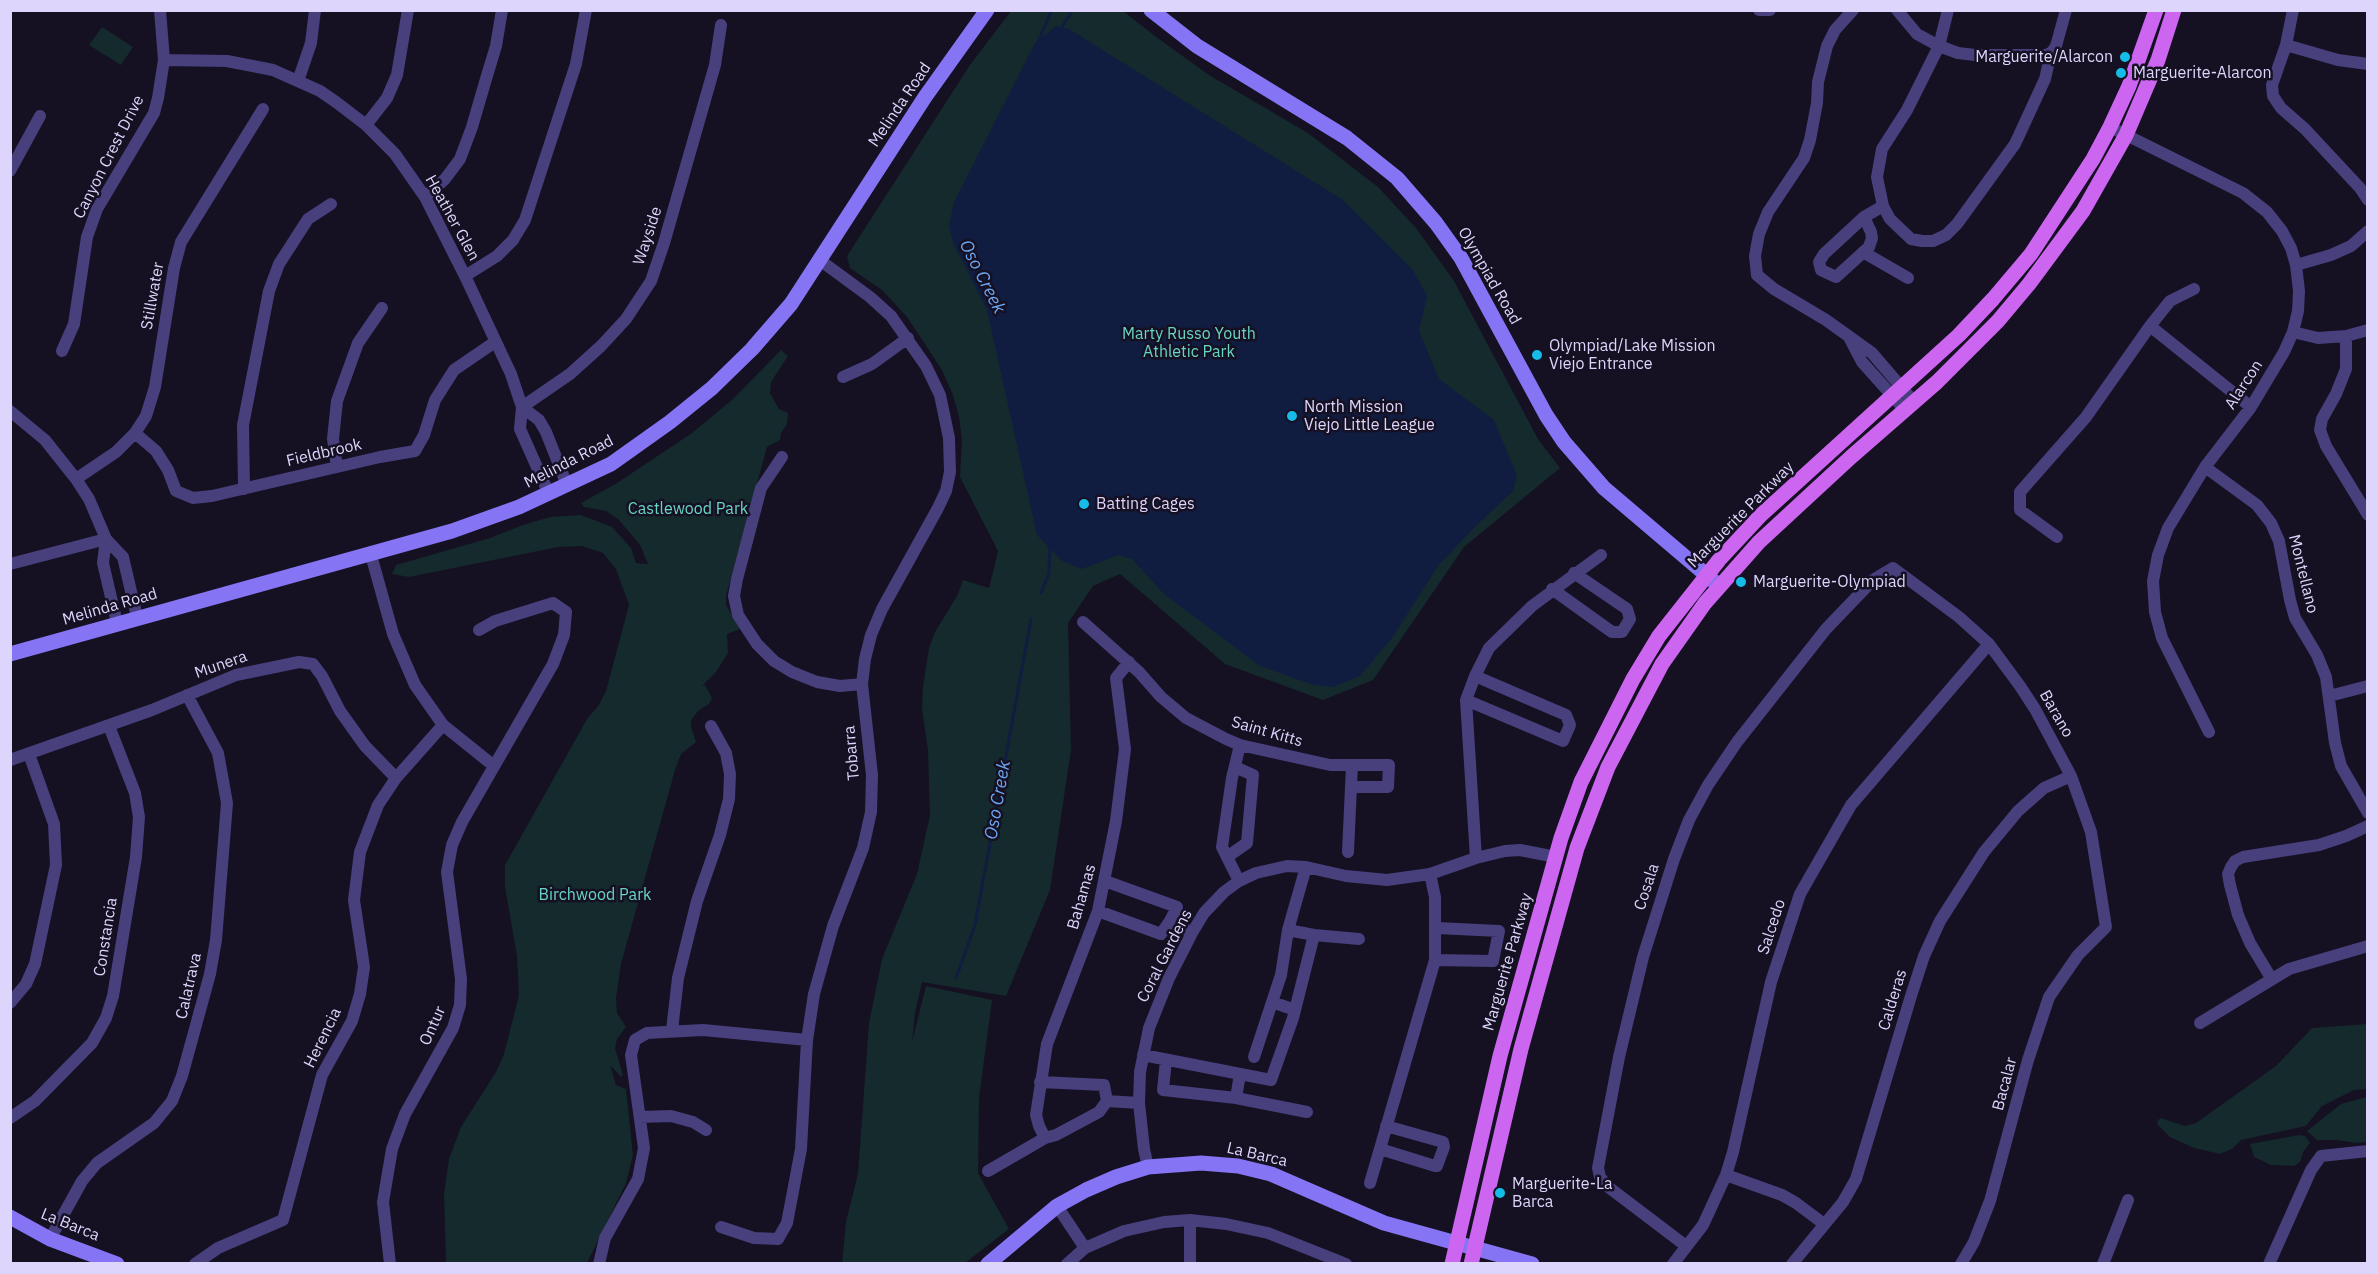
<!DOCTYPE html>
<style>
body{margin:0}
#map{position:relative;width:2378px;height:1274px;overflow:hidden;background:#151022;font-family:"IBM Plex Sans",sans-serif}
canvas{display:block}
.frame{position:absolute;inset:0;border:12px solid #ddd5fb;pointer-events:none}
</style>
<div id="map">
<canvas width="2378" height="1274"></canvas>
<div class="frame"></div>
</div>
<script>
const ctx = document.querySelector('canvas').getContext('2d');
ctx.lineJoin = 'round';
function fillPath(path, color) {
  ctx.fillStyle = color;
  ctx.fill(path, 'evenodd');
}
function toPath(rows) {
  const path = new Path2D();
  for (const r of rows) {
    path.moveTo(r[0], r[1]);
    for (let i = 2; i < r.length; i += 2) path.lineTo(r[i], r[i + 1]);
  }
  return path;
}
function strokePath(path, color, width, dash) {
  ctx.strokeStyle = color;
  ctx.lineWidth = width;
  ctx.lineCap = dash ? 'butt' : 'round';
  ctx.setLineDash(dash || []);
  ctx.stroke(path);
}
function label(font, color, halo, rows, align = 'center') {
  ctx.font = font + ' "IBM Plex Sans",sans-serif';
  ctx.lineWidth = 5;
  ctx.setLineDash([]);
  ctx.textBaseline = 'middle';
  ctx.strokeStyle = halo;
  ctx.fillStyle = color;
  for (const [text, x, y, turn = 0] of rows) {
    ctx.save();
    ctx.translate(x, y);
    ctx.rotate((+turn || 0) * Math.PI / 180);
    ctx.textAlign = isNaN(turn) ? turn : align;
    if (halo) ctx.strokeText(text, 0, 0);
    ctx.fillText(text, 0, 0);
    ctx.restore();
  }
}
fillPath(toPath([
 [1011,11,1123,11,1159,39,1209,75,1308,133,1378,187,1416,228,1454,281,1538,439,1560,468,1464,547,1373,680,1323,700,1225,664,1120,574,1093,586,1068,623,1071,750,1050,890,1006,996,922,982,915,1013,912,1042,926,986,992,1000,979,1098,978,1173,1009,1229,965,1263,842,1264,846,1221,858,1174,869,1023,882,959,917,874,930,815,928,751,922,708,923,686,929,648,935,632,957,596,963,580,989,588,998,551,960,477,962,440,959,417,953,395,942,370,907,317,882,290,850,268,847,256,970,65],
 [102,27,133,47,121,65,89,45],
 [781,350,788,356,771,382,770,393,779,409,788,413,787,424,781,433,780,440,767,447,764,458,726,596,726,605,740,629,727,634,728,653,716,672,702,686,705,685,712,698,709,704,699,710,691,720,691,727,696,742,681,754,675,770,621,964,616,998,617,1013,626,1027,617,1039,615,1048,623,1075,621,1077,610,1065,616,1085,626,1089,633,1155,626,1183,587,1263,446,1263,444,1194,449,1159,461,1127,496,1072,504,1054,519,995,517,956,505,887,505,865,587,719,599,705,606,691,629,605,616,569,603,553,582,546,558,547,409,577,392,574,396,565,490,538,523,525,550,517,581,515,612,527,631,548,636,563,648,564,640,545,618,519,606,511,584,507,581,503,617,483,692,433,733,399],
 [2367,1024,2367,1089,2354,1090,2322,1106,2306,1126,2241,1140,2232,1149,2220,1154,2194,1148,2170,1137,2157,1124,2158,1120,2161,1118,2185,1126,2196,1123,2276,1066,2312,1028],
 [2367,1097,2367,1142,2356,1143,2337,1140,2317,1140,2307,1131,2341,1104],
 [2299,1135,2305,1136,2310,1143,2303,1152,2300,1162,2294,1166,2271,1165,2254,1157,2250,1144]
]), '#142a2c');
fillPath(toPath([
 [1056,26,1069,29,1343,200,1413,270,1427,296,1419,331,1439,379,1494,420,1517,476,1513,491,1474,528,1438,566,1392,638,1360,676,1333,687,1314,685,1260,666,1164,594,1132,559,1118,555,1082,569,1062,561,1037,535,987,310,953,243,949,225,954,202,1035,43]
]), '#101d41');
strokePath(toPath([
 [1062,27,1073,10],
 [1038,42,1052,10],
 [1041,593,1049,573,1050,545],
 [956,978,975,925,1031,619]
]), '#101d41', 3);
strokePath(toPath([
 [1759,10,1770,10],
 [1853,10,1835,30,1827,46,1818,82,1817,103,1810,140,1804,158,1768,212,1759,234,1755,256,1757,275,1774,289,1826,320,1872,353,1914,402],
 [1897,10,1917,34,1939,46,1958,53,1975,55,2046,55],
 [1948,10,1939,46,1907,110,1882,149,1877,177,1883,206,1890,219,1911,239,1922,241,1933,241,1946,235,1957,224,2015,144,2045,79,2048,66,2046,55,2052,52,2056,46,2066,10],
 [2293,10,2286,45,2272,85,2273,96,2281,108,2305,129,2360,188,2368,200],
 [2286,45,2338,60,2368,64],
 [164,60,227,61,273,70,320,91,336,102,366,125,395,154,425,197,465,276,511,374,522,407,520,429,549,494],
 [298,81,311,43,315,10],
 [366,125,387,98,397,75,408,10],
 [2110,127,2243,193,2267,212,2282,231,2291,248,2296,265,2299,291,2298,311,2293,332,2284,352,2251,407,2205,467,2168,528,2158,555,2153,581,2155,612,2162,638,2209,732],
 [10,171,40,116],
 [425,197,445,179,460,159,472,127,486,79,496,46,502,10],
 [1864,217,1871,232,1872,238,1869,247,1836,277,1821,270,1819,262,1824,254,1864,217,1883,206],
 [1863,252,1908,278],
 [2296,265,2331,255,2351,246,2368,231],
 [465,276,497,256,513,240,525,220,576,64,586,10],
 [2150,326,2251,407],
 [2293,332,2318,338,2346,336,2368,330],
 [2346,336,2346,369,2336,394,2322,419,2320,430,2326,446,2368,515],
 [1850,339,1862,362,1905,410],
 [62,351,74,324,87,237,97,209,154,113,158,98,164,60,160,10],
 [843,377,872,364,908,338],
 [522,407,570,374,601,346,626,319,651,281,664,243,715,65,721,25],
 [522,407,539,420,546,432,567,485],
 [10,411,45,440,76,479,89,499,106,539,123,557,137,617],
 [135,433,156,451,168,470,176,491,193,498,212,496,380,457,415,451,424,435,435,400,454,370,495,342],
 [782,457,761,488,737,579,734,596,738,615,757,644,774,661,792,672,817,682,840,686,862,684],
 [337,467,333,439,337,401,358,343,382,308],
 [2205,467,2257,505,2271,523,2279,541,2290,600,2295,618,2317,655,2326,677,2335,743,2341,766,2368,813],
 [76,479,116,452,135,433,146,416,155,387,174,268,181,242,263,109],
 [244,489,243,425,269,291,279,264,308,219,331,204],
 [2057,537,2020,510,2020,492,2086,417,2150,326,2170,301,2194,289],
 [106,539,103,563,117,623],
 [371,555,393,634,415,685,443,725,494,766],
 [10,564,106,539],
 [1552,589,1612,632,1622,632,1630,619,1627,609,1574,573],
 [1083,622,1139,672,1161,697,1186,718,1226,739,1240,745,1330,765,1389,765,1388,787,1352,787],
 [2329,696,2368,686],
 [1466,700,1563,741,1570,725,1566,715,1475,676],
 [10,760,152,710,236,675,299,662,313,664,322,676,340,711,365,746,396,778],
 [1348,852,1352,765],
 [1227,857,1247,843,1253,775,1235,767],
 [1476,858,1466,700,1475,676,1489,648,1532,606,1601,555],
 [1105,881,1177,907,1170,921,1192,933],
 [1239,881,1222,847,1232,778,1240,745],
 [1098,911,1161,934,1170,921],
 [1288,930,1314,935,1359,939],
 [1435,960,1493,961,1499,931,1437,928],
 [2271,978,2250,943,2238,915,2230,885,2228,874,2231,867,2235,861,2243,857,2319,845,2346,836,2368,826],
 [1272,1002,1295,1010],
 [10,1003,26,984,35,964,56,865,54,824,29,754],
 [2200,1023,2289,969,2368,946],
 [672,1030,678,978,697,901,720,835,729,799,730,774,726,753,711,726],
 [1143,1055,1271,1080,1293,1018,1314,935],
 [1254,1057,1281,975,1288,930,1306,867],
 [1166,1060,1163,1090,1236,1098,1307,1112],
 [1040,1082,1104,1085,1107,1101],
 [1236,1098,1240,1074],
 [640,1117,671,1116,693,1122,706,1130],
 [10,1118,35,1101,92,1043,106,1018,113,996,136,857,139,817,135,793,109,726],
 [1045,1138,1039,1126,1036,1115,1047,1044,1098,911,1116,821,1125,749,1116,678,1129,662],
 [1380,1149,1435,1166,1437,1166,1444,1147,1443,1142,1386,1126],
 [1148,1167,1144,1149,1139,1103,1140,1072,1149,1028,1169,978,1192,933,1204,913,1224,892,1239,881,1256,873,1287,866,1306,867,1346,876,1387,880,1430,874,1476,858,1505,851,1520,850,1556,857],
 [988,1171,1045,1138,1056,1135,1099,1112,1107,1101,1139,1103],
 [1726,1175,1782,1195,1796,1203,1824,1224],
 [1370,1183,1435,960,1435,897,1430,874],
 [1057,1206,1085,1248],
 [1190,1220,1190,1264],
 [721,1227,754,1238,778,1239,787,1223,801,1149,807,1040,814,994,833,926,863,848,871,812,872,775,862,684,865,659,871,635,882,609,938,508,946,491,950,472,949,438,940,395,926,366,891,316,870,297,821,261],
 [50,1239,82,1181,97,1163,154,1123,172,1101,182,1076,210,974,216,940,227,803,218,753,187,695],
 [1686,1246,1607,1186,1600,1177,1598,1168,1619,1057,1643,957,1674,859,1689,820,1708,785,1737,742,1826,629,1873,580,1893,568,1959,617,1989,644,2020,686,2035,709,2071,776,2091,832,2106,927,2078,955,2049,997,2028,1060,1990,1201,1974,1242,1961,1264],
 [195,1264,218,1248,283,1220,322,1075,352,1021,360,994,364,967,354,900,360,852,378,805,396,778,443,725],
 [390,1264,383,1202,392,1149,405,1114,453,1028,460,1005,461,979,447,872,452,845,462,822,553,664,564,635,566,612,553,603,495,621,479,630],
 [599,1264,605,1238,638,1179,644,1148,631,1055,635,1040,647,1033,703,1030,807,1040],
 [1067,1264,1085,1248,1124,1231,1164,1222,1190,1220,1226,1224,1268,1233,1346,1264],
 [1673,1264,1703,1225,1726,1175,1733,1152,1771,982,1800,894,1851,805,1989,644],
 [1792,1264,1843,1202,1856,1179,1911,996,1924,956,1940,921,1984,852,2018,811,2044,788,2071,776],
 [2103,1264,2128,1200],
 [2269,1264,2311,1170,2321,1156,2368,1151]
]), '#483f7d', 12);
strokePath(toPath([
 [1151,10,1197,46,1347,138,1397,178,1436,223,1461,258,1546,415,1564,442,1604,488,1717,584],
 [10,654,452,531,519,507,611,464,670,422,712,388,752,349,791,304,925,97,987,10],
 [10,1217,50,1239,117,1264],
 [988,1264,1057,1206,1086,1190,1116,1177,1148,1167,1201,1163,1238,1166,1271,1174,1384,1223,1532,1264]
]), '#8574f3', 15);
strokePath(toPath([
 [1452,1264,1500,1056,1561,838,1581,782,1633,679,1659,636,1719,560,1761,515,1959,335,1993,299,2031,254,2093,159,2110,127,2129,86,2156,10],
 [1471,1264,1521,1049,1577,848,1608,767,1662,664,1705,603,1759,542,1851,457,1937,382,1998,321,2029,284,2083,211,2126,135,2158,60,2174,10]
]), '#cc66f1', 15);
for (const [x, y, r, color] of [
 [2125,57,6,"#15bce8"],
 [2121,73,6,"#15bce8"],
 [1537,355,6,"#15bce8"],
 [1292,416,6,"#15bce8"],
 [1084,504,6,"#15bce8"],
 [1741,582,6,"#15bce8"],
 [1500,1193,6,"#15bce8"]
]) {
  const dot = new Path2D();
  dot.arc(x, y, r, 0, 2 * Math.PI);
  ctx.fillStyle = color;
  ctx.fill(dot);
  strokePath(dot, '#151022', 2);
}
label('16px', '#ddd5fb', '#151022', [
 ["Marguerite/Alarcon",2113,57,"right"],
 ["Marguerite-Alarcon",2133,73],
 ["Olympiad/Lake Mission",1549,346],
 ["Viejo Entrance",1549,364],
 ["North Mission",1304,407],
 ["Viejo Little League",1304,425],
 ["Batting Cages",1096,504],
 ["Marguerite-Olympiad",1753,582],
 ["Marguerite-La",1512,1184],
 ["Barca",1512,1202]
], 'left');
label('16px', '#ddd5fb', '#151022', [
 ["Melinda Road",900,105,-56],
 ["Canyon Crest Drive",109,157,-63],
 ["Heather Glen",452,218,61],
 ["Wayside",648,236,-72],
 ["Olympiad Road",1489,276,60],
 ["Stillwater",153,296,-80],
 ["Alarcon",2244,385,-57],
 ["Fieldbrook",324,453,-13],
 ["Melinda Road",569,462,-27],
 ["Marguerite Parkway",1741,515,-45],
 ["Montellano",2303,574,76],
 ["Melinda Road",110,607,-16],
 ["Munera",221,665,-19],
 ["Barano",2056,714,60],
 ["Saint Kitts",1267,732,16],
 ["Tobarra",852,753,-95],
 ["Cosala",1647,887,-72],
 ["Bahamas",1082,897,-74],
 ["Salcedo",1772,927,-72],
 ["Constancia",106,937,-81],
 ["Coral Gardens",1165,956,-63],
 ["Marguerite Parkway",1508,962,-74],
 ["Calatrava",189,986,-77],
 ["Calderas",1893,1000,-73],
 ["Ontur",433,1026,-66],
 ["Herencia",323,1038,-64],
 ["Bacalar",2005,1084,-75],
 ["La Barca",1257,1155,13],
 ["La Barca",70,1225,22]
]);
label('16px', '#67d5c5', '#151022', [
 ["Marty Russo Youth",1189,334],
 ["Athletic Park",1189,352],
 ["Castlewood Park",688,509],
 ["Birchwood Park",595,895]
]);
label('italic 18px', '#6ca6f2', '#151022', [
 ["Oso Creek",982,277,63],
 ["Oso Creek",998,800,-80]
]);
</script>
